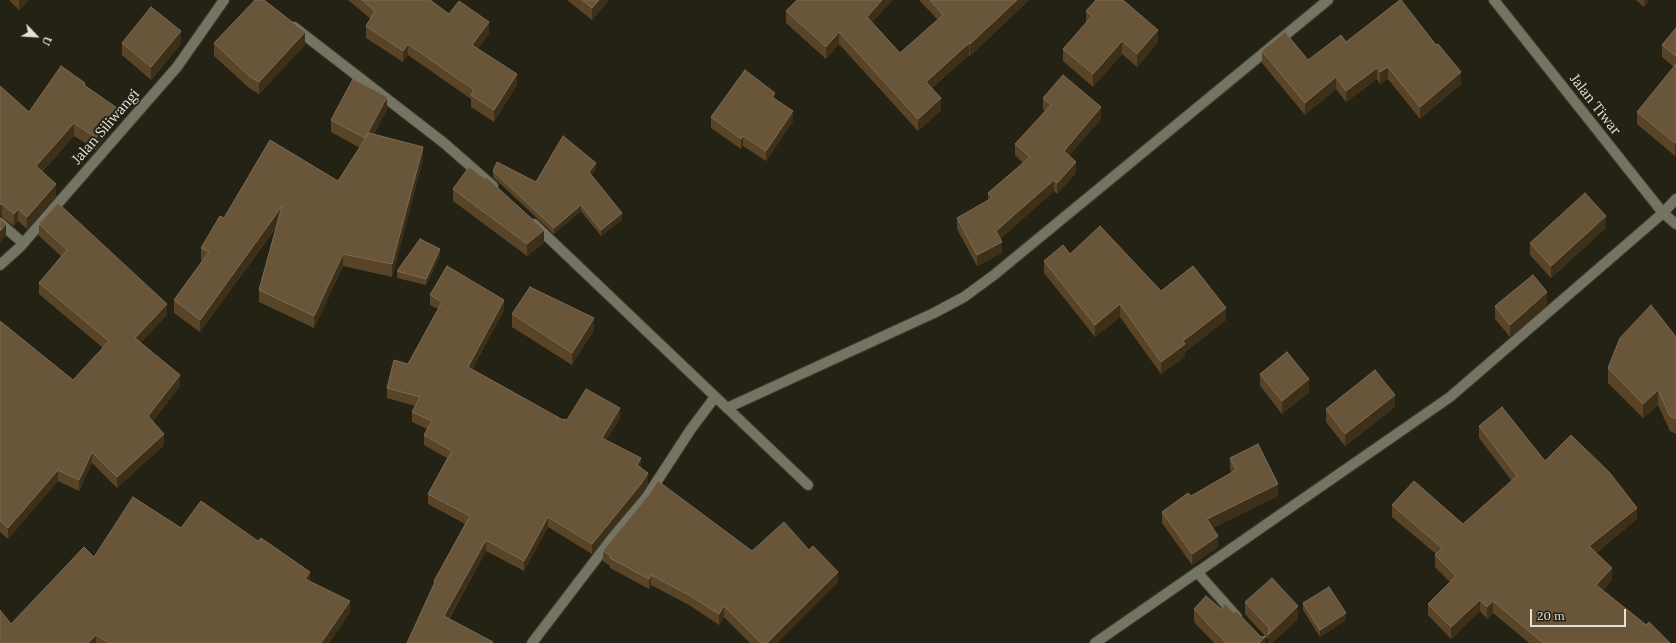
<!DOCTYPE html>
<style>
body{margin:0}
#map{position:relative;width:1676px;height:643px;overflow:hidden;background:#242215;font-family:Lora,serif}
canvas{display:block}
.north{position:absolute;left:16px;top:16px;width:40px;height:40px;-webkit-text-stroke:3px #242215;paint-order:stroke;rotate:115deg;font-size:11px;font-weight:700;line-height:16px;text-align:center;color:#e3e2d9}
.north::after{content:'';display:block;margin:auto;width:14px;height:18px;background:#e3e2d9;clip-path:polygon(50% 0,100% 100%,50% 72%,0 100%)}
.scale{position:absolute;left:1530px;top:609px;width:96px;height:18px;box-sizing:border-box;border:2px solid #e3e2d9;border-top:0;padding-left:5px;font-size:12px;line-height:14px;white-space:nowrap;color:#e3e2d9;-webkit-text-stroke:3px #242215;paint-order:stroke}
</style>
<div id="map">
<canvas width="1676" height="643"></canvas>
<div class="north">U</div>
<div class="scale">20 m</div>
</div>
<script>
const ctx = document.querySelector('canvas').getContext('2d');
ctx.lineJoin = 'round';
function toPath(rows) {
  const path = new Path2D();
  for (const r of rows) {
    path.moveTo(r[0], r[1]);
    for (let i = 2; i < r.length; i += 2) path.lineTo(r[i], r[i + 1]);
  }
  return path;
}
function strokePath(path, color, width, dash) {
  ctx.strokeStyle = color;
  ctx.lineWidth = width;
  ctx.lineCap = dash ? 'butt' : 'round';
  ctx.setLineDash(dash || []);
  ctx.stroke(path);
}
function fillPath(path, color) {
  ctx.fillStyle = color;
  ctx.fill(path, 'evenodd');
}
function label(font, color, halo, rows, align = 'center') {
  ctx.font = font + ' Lora,serif';
  ctx.lineWidth = 4;
  ctx.setLineDash([]);
  ctx.textBaseline = 'middle';
  ctx.strokeStyle = halo;
  ctx.fillStyle = color;
  for (const [text, x, y, turn = 0] of rows) {
    ctx.save();
    ctx.translate(x, y);
    ctx.rotate((+turn || 0) * Math.PI / 180);
    ctx.textAlign = isNaN(turn) ? turn : align;
    if (halo) ctx.strokeText(text, 0, 0);
    ctx.fillText(text, 0, 0);
    ctx.restore();
  }
}
const lane = toPath([
 [727,408,934,313,964,297,994,275,1328,0]
]);
const street = toPath([
 [1494,0,1663,213,1676,224],
 [294,27,444,143,493,186],
 [0,223,23,243],
 [534,224,808,485],
 [0,265,20,247,177,67,224,0],
 [1197,572,1237,617],
 [532,643,613,537,646,498,691,429,715,397],
 [1095,643,1450,397,1663,213,1676,199]
]);
strokePath(lane, '#3d3b31', 12);
strokePath(street, '#3d3b31', 12);
strokePath(lane, '#757362', 10);
strokePath(street, '#757362', 10);
fillPath(toPath([
 [9,0,29,0,19,10],
 [348,0,430,0,449,14,489,34,478,49,517,85,494,122,471,107,471,99,408,55,403,62,366,38,366,26,371,19],
 [567,0,609,0,592,20],
 [919,0,1029,0,970,56,969,55,932,88,941,110,918,131,839,44,826,59,786,23,786,11,872,22,900,53,938,20],
 [1636,0,1649,0,1644,7],
 [1086,11,1158,42,1137,67,1122,54,1093,87,1063,61,1063,49,1086,23],
 [1676,28,1676,154,1675,156,1637,124,1637,112,1674,67,1662,57,1662,45],
 [1346,42,1461,84,1420,119,1388,79,1380,84,1377,79,1346,102,1336,89,1305,115,1262,63,1262,51,1308,60],
 [122,43,181,44,151,80,122,55],
 [214,43,305,45,259,94,249,88,214,56],
 [0,86,29,112,85,86,117,120,96,150,74,136,42,172,56,196,27,229,18,221,14,226,2,217],
 [1043,98,1101,119,1069,156,1076,173,1057,194,1054,191,1000,239,1002,253,977,266,957,229,957,218,988,201,988,193,1023,163,1015,155,1015,144,1045,111,1043,109],
 [387,109,374,134,423,160,392,277,343,266,314,328,259,302,259,290,277,226,200,332,174,313,174,300,202,261,201,260,201,248,224,218,338,181,360,148,331,132,331,120],
 [711,117,793,121,766,161,743,146,741,149,711,128],
 [596,169,591,175,622,220,601,236,581,211,554,234,493,177,493,171,536,182],
 [453,189,544,243,527,256,453,201],
 [39,224,167,315,140,343,180,386,153,421,164,445,117,488,92,463,79,491,58,481,8,539,0,532,0,321,73,380,103,348,39,294,39,283,61,256,39,236],
 [1606,228,1551,278,1530,255,1530,243],
 [1070,254,1161,291,1226,320,1185,352,1185,357,1161,374,1120,317,1095,337,1044,273,1044,261],
 [440,256,426,285,397,278,397,271],
 [430,295,504,310,472,370,563,420,620,418,606,440,641,468,648,483,641,494,592,554,548,527,524,571,486,551,449,619,493,643,407,643,434,585,434,581,465,524,428,504,428,494,447,458,424,445,424,435,427,429,412,422,412,412,415,406,387,398,387,388,408,364,438,309,430,305],
 [1547,305,1510,337,1495,319,1495,306],
 [512,314,594,330,572,365,512,327],
 [1676,337,1676,434,1670,431,1658,405,1643,418,1608,383,1608,368],
 [1260,374,1309,392,1282,414,1260,386],
 [1395,407,1345,446,1326,422,1326,409],
 [1479,426,1545,461,1637,519,1596,553,1612,580,1603,590,1670,643,1529,643,1493,613,1487,619,1480,611,1451,639,1428,615,1428,604,1450,582,1435,567,1435,555,1436,554,1392,517,1392,505,1463,524,1512,481,1479,438],
 [1230,458,1278,496,1212,528,1218,547,1192,565,1162,523,1162,512,1191,496,1232,473,1230,470],
 [181,528,310,581,350,612,329,643,0,643,11,624,94,557],
 [603,551,752,551,838,582,777,643,750,643,724,617,719,625,689,605,651,585,649,589,610,568,610,566,603,561],
 [1245,602,1298,619,1272,643,1268,643,1268,639,1266,637,1266,643,1214,643,1194,622,1194,609,1221,609,1259,635,1261,637,1265,636,1245,614],
 [1303,603,1346,620,1320,637,1303,610]
]), '#5a4427');
fillPath(toPath([
 [19,0,29,0,19,10],
 [599,0,609,0,592,20,592,8],
 [882,0,893,0,867,28,867,17],
 [1017,0,1029,0,970,56,970,44],
 [1644,0,1649,0,1644,7],
 [489,22,489,34,472,57,472,45],
 [1158,30,1158,42,1137,67,1137,54],
 [181,31,181,44,151,80,151,67],
 [305,32,305,45,259,94,259,82],
 [839,32,839,44,826,59,826,47],
 [1122,41,1122,54,1093,87,1093,74],
 [969,43,969,55,926,93,926,82],
 [408,44,408,55,403,62,403,51],
 [1388,67,1388,79,1380,84,1380,72],
 [1377,68,1377,79,1346,102,1346,91],
 [1461,72,1461,84,1420,119,1420,107],
 [517,74,517,85,494,122,494,110],
 [1336,77,1336,89,1305,115,1305,103],
 [775,93,775,103,772,97],
 [387,97,387,109,365,151,365,138],
 [941,98,941,110,918,131,918,119],
 [1101,107,1101,119,1064,162,1064,151],
 [117,108,117,120,96,150,96,138],
 [793,111,793,121,766,161,766,151],
 [74,123,74,136,36,178,36,166],
 [743,136,743,146,741,149,741,139],
 [1676,142,1676,154,1675,156,1675,143],
 [423,147,423,160,392,277,392,264],
 [1076,162,1076,173,1057,194,1057,183],
 [596,163,596,169,589,178,589,172],
 [1054,180,1054,191,996,242,996,231],
 [56,184,56,196,27,229,27,217],
 [2,204,2,217,0,217,0,205],
 [581,205,581,211,554,234,554,228],
 [282,206,282,218,200,332,200,320],
 [18,209,18,221,14,226,14,214],
 [622,213,622,220,601,236,601,230],
 [1606,216,1606,228,1551,278,1551,266],
 [6,224,6,236,0,243,0,231],
 [544,230,544,243,527,256,527,244],
 [1002,242,1002,253,977,266,977,255],
 [440,249,440,256,426,285,426,279],
 [343,254,343,266,314,328,314,316],
 [1547,292,1547,305,1510,337,1510,325],
 [504,300,504,310,468,377,468,367],
 [167,304,167,315,135,349,135,338],
 [1120,304,1120,317,1095,337,1095,325],
 [1226,308,1226,320,1185,352,1185,357,1161,374,1161,362,1183,341],
 [594,318,594,330,572,365,572,353],
 [180,375,180,386,148,427,148,416],
 [1309,379,1309,392,1282,414,1282,401],
 [1658,390,1658,405,1643,418,1643,404],
 [1395,395,1395,407,1345,446,1345,434],
 [620,408,620,418,602,448,602,438],
 [164,434,164,445,117,488,117,477],
 [92,452,92,463,79,491,79,480],
 [641,458,641,468,637,465],
 [58,470,58,481,8,539,8,528],
 [648,473,648,483,641,494,592,554,592,544],
 [1278,484,1278,496,1207,531,1207,519],
 [1637,508,1637,519,1589,558,1589,546],
 [548,517,548,527,524,571,524,561],
 [1218,536,1218,547,1192,565,1192,554],
 [486,540,486,551,444,626,444,616],
 [1612,568,1612,580,1596,597,1596,585],
 [310,572,310,583,305,579],
 [838,572,838,582,777,643,767,643],
 [651,575,651,585,649,589,649,579],
 [1480,600,1480,611,1451,639,1451,627],
 [350,601,350,612,329,643,321,643],
 [1493,601,1493,613,1487,619,1487,607],
 [724,606,724,617,719,625,719,614],
 [1298,606,1298,619,1272,643,1268,643,1268,635],
 [1346,613,1346,620,1320,637,1320,630],
 [96,635,96,643,88,643],
 [1266,636,1266,643,1260,643,1260,642]
]), '#3e2f18');
const building = toPath([
 [255,0,264,0,305,32,259,82,249,76,214,43,255,0],
 [362,0,430,0,449,14,459,1,489,22,472,45,517,74,494,110,471,95,474,90,408,44,403,51,366,26,375,11,362,0],
 [582,0,599,0,592,8,582,0],
 [797,0,882,0,867,17,900,53,943,15,930,0,1017,0,970,44,969,43,926,82,941,98,918,119,839,32,826,47,786,11,797,0],
 [1096,0,1123,0,1158,30,1137,54,1122,41,1093,74,1063,49,1092,16,1086,11,1096,0],
 [1400,0,1401,0,1436,45,1438,44,1461,72,1420,107,1388,67,1380,72,1377,68,1346,91,1336,77,1305,103,1262,51,1285,32,1308,60,1341,35,1346,42,1400,0],
 [151,7,181,31,151,67,122,43,151,7],
 [1676,28,1676,56,1662,45,1676,28],
 [1676,64,1676,142,1675,143,1637,112,1676,64],
 [61,66,85,83,84,85,117,108,96,138,74,123,36,166,56,184,27,217,18,209,14,214,2,204,0,205,0,86,29,112,61,66],
 [745,70,775,93,772,97,793,111,766,151,743,136,741,139,711,117,745,70],
 [1063,75,1101,107,1064,151,1076,162,1057,183,1054,180,996,231,1002,242,977,255,957,218,992,198,988,193,1030,157,1015,144,1051,105,1043,98,1063,75],
 [353,79,387,97,365,138,331,120,353,79],
 [369,133,423,147,392,264,343,254,314,316,259,290,282,206,200,320,174,300,209,252,201,248,220,216,224,218,270,140,338,181,369,133],
 [563,136,596,163,589,172,622,213,601,230,581,205,554,228,493,171,497,162,536,182,563,136],
 [469,167,485,179,486,177,544,230,527,244,453,189,469,167],
 [1585,193,1606,216,1551,266,1530,243,1585,193],
 [58,203,167,304,135,338,180,375,148,416,164,434,117,477,92,452,79,480,58,470,8,528,0,521,0,321,73,380,109,341,39,283,67,250,39,224,58,203],
 [0,219,6,224,0,231,0,219],
 [1100,226,1161,291,1193,266,1226,308,1183,341,1185,344,1161,362,1120,304,1095,325,1044,261,1063,245,1070,254,1100,226],
 [420,239,440,249,426,279,397,271,420,239],
 [447,266,504,300,468,367,563,420,564,419,567,420,586,389,620,408,602,438,641,458,637,465,648,473,641,484,592,544,548,517,524,561,486,540,444,616,493,642,492,643,407,643,435,582,434,581,470,516,428,494,452,451,424,435,432,421,412,412,420,397,387,388,394,360,408,364,442,302,430,295,447,266],
 [1533,275,1547,292,1510,325,1495,306,1533,275],
 [530,287,594,318,572,353,512,314,530,287],
 [1651,305,1676,337,1676,419,1670,416,1658,390,1643,404,1608,368,1620,338,1651,305],
 [1287,352,1309,379,1282,401,1260,374,1287,352],
 [1375,370,1395,395,1345,434,1326,409,1375,370],
 [1502,407,1545,461,1571,435,1610,473,1637,508,1589,546,1612,568,1596,585,1646,625,1649,622,1670,643,1543,643,1493,601,1487,607,1480,600,1451,627,1428,604,1456,576,1435,555,1442,548,1392,505,1414,481,1463,524,1517,476,1479,426,1502,407],
 [1258,444,1278,484,1207,519,1218,536,1192,554,1162,512,1188,493,1191,496,1236,470,1230,458,1258,444],
 [658,481,752,551,784,522,809,550,813,546,838,572,767,643,761,643,724,606,719,614,689,595,651,575,649,579,610,558,611,556,603,551,651,492,658,481],
 [133,497,181,528,201,501,258,541,261,538,310,572,305,579,350,601,321,643,109,643,96,635,88,643,0,643,0,610,11,624,84,547,94,557,133,497],
 [1272,578,1298,606,1268,635,1269,630,1268,627,1245,602,1272,578],
 [1329,587,1346,613,1320,630,1303,603,1329,587],
 [1206,596,1221,609,1225,604,1234,613,1236,611,1259,635,1261,637,1266,636,1260,642,1260,643,1226,643,1194,609,1206,596]
]);
fillPath(building, '#69553a');
strokePath(building, '#7c6b53', 1);
label('14px', '#e3e2d9', '#242215', [
 ["Jalan Tiwar",1595,105,52],
 ["Jalan Siliwangi",106,127,-49]
]);
</script>
